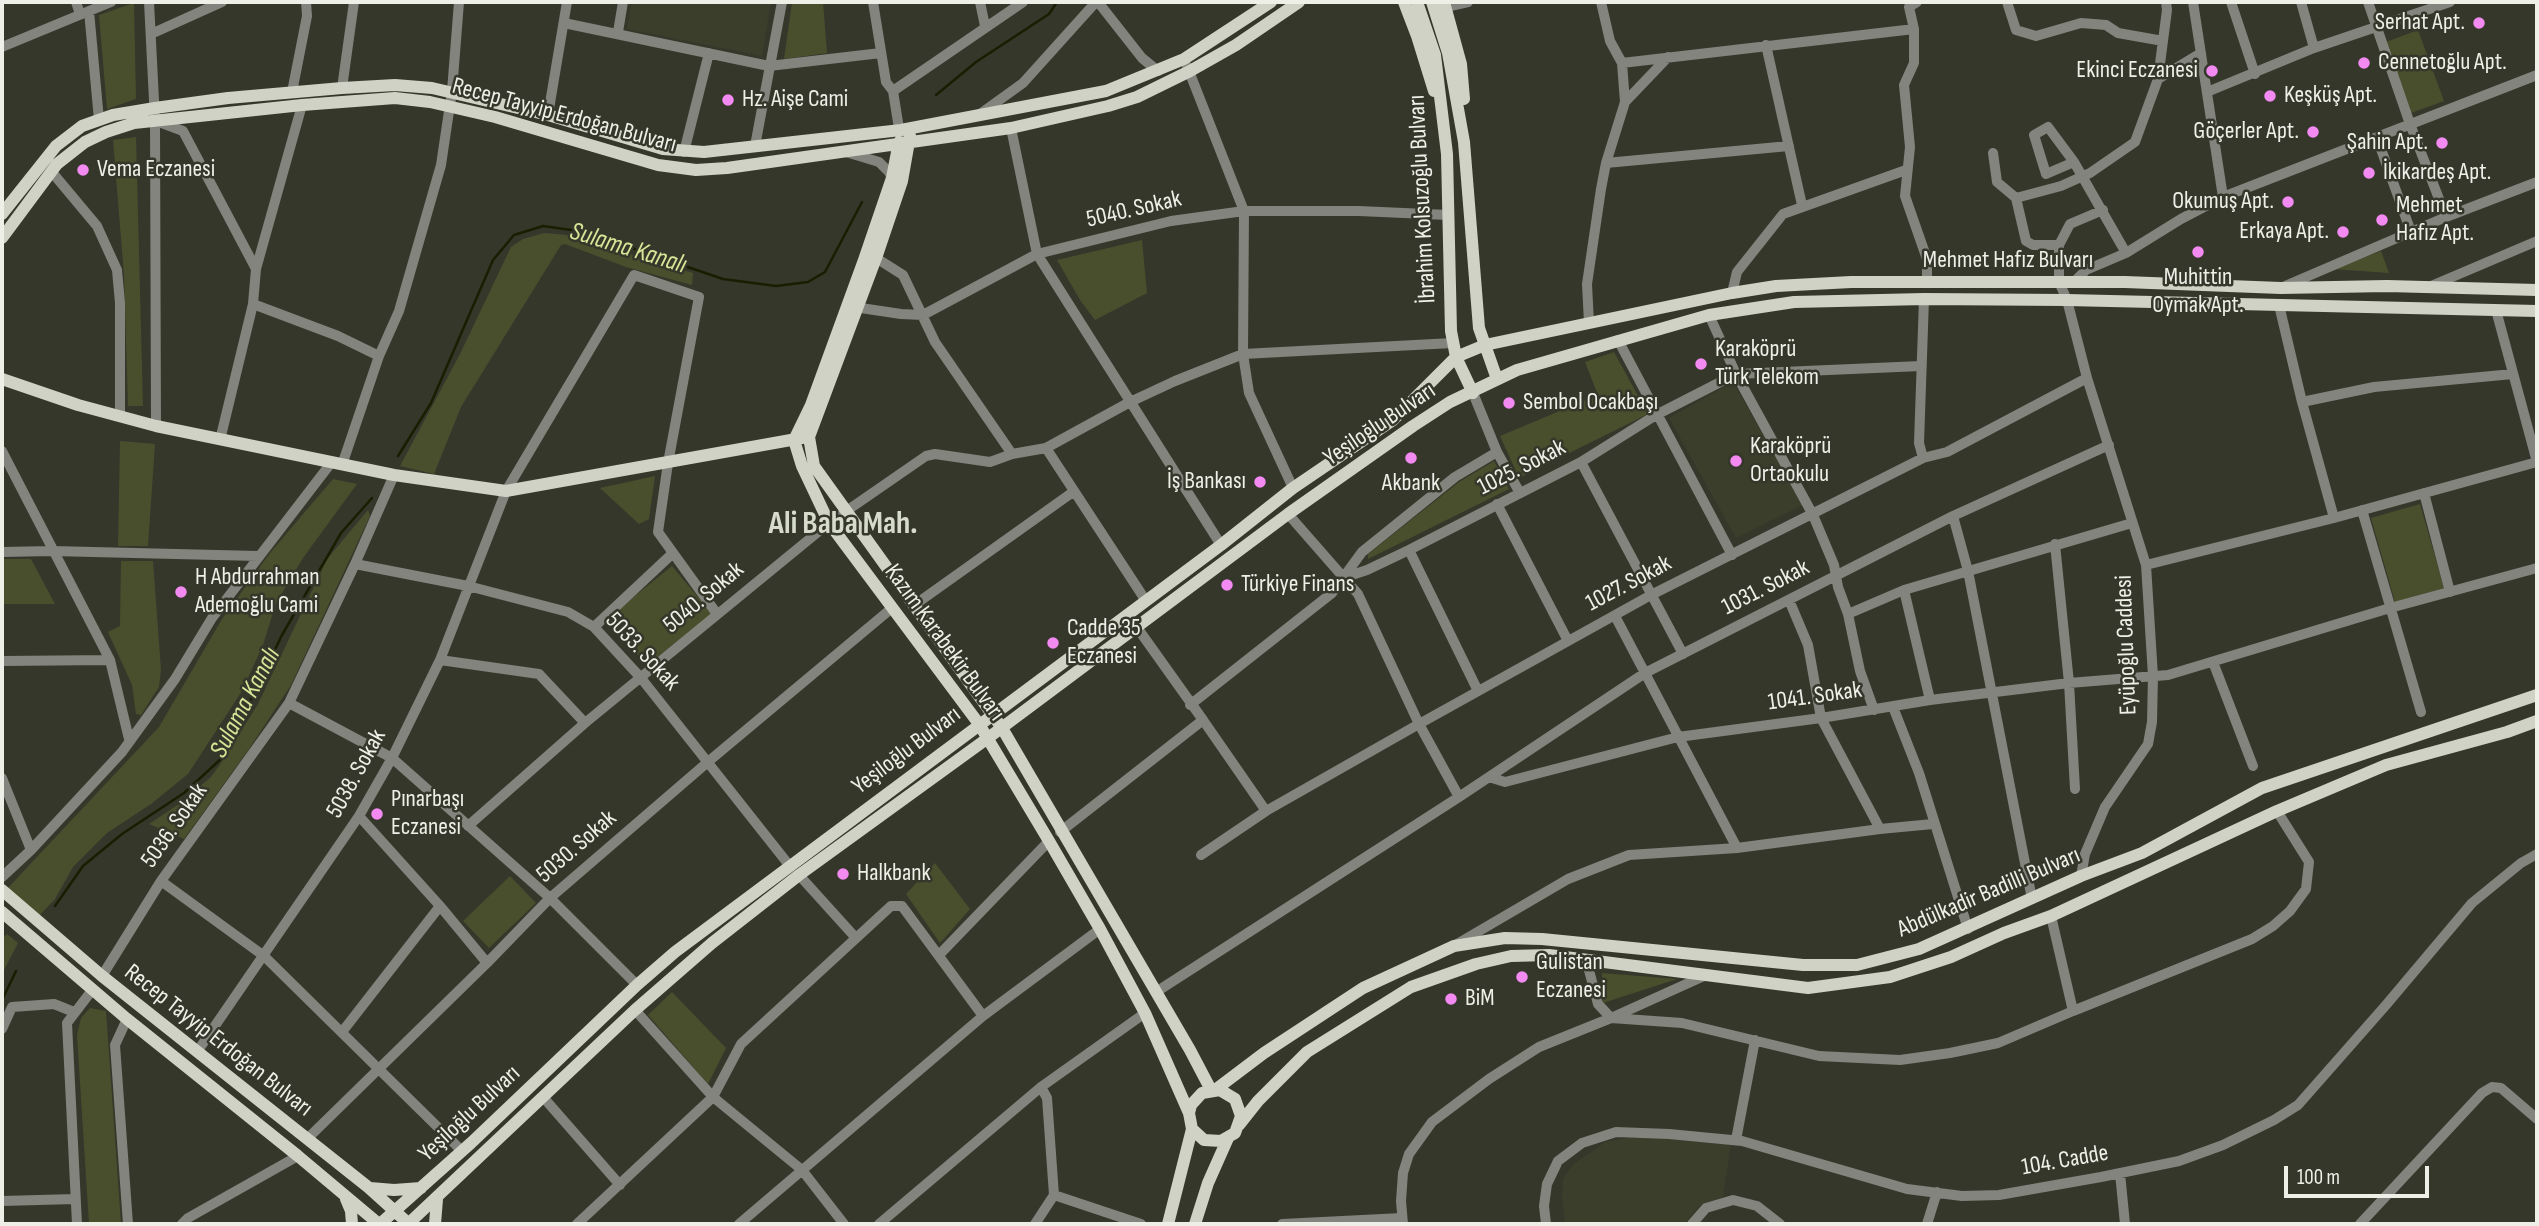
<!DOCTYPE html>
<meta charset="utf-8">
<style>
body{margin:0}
#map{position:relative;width:2539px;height:1226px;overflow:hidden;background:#35372b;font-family:"Sofia Sans Condensed",sans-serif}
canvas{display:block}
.frame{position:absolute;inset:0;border:4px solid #eef0e8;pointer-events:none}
.scale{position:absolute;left:2284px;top:1166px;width:145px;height:32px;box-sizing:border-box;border:4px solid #eef0e8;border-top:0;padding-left:9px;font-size:21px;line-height:24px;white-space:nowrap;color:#eef0e8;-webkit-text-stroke:5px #35372b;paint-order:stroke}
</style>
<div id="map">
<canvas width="2539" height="1226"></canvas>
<div class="frame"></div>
<div class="scale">100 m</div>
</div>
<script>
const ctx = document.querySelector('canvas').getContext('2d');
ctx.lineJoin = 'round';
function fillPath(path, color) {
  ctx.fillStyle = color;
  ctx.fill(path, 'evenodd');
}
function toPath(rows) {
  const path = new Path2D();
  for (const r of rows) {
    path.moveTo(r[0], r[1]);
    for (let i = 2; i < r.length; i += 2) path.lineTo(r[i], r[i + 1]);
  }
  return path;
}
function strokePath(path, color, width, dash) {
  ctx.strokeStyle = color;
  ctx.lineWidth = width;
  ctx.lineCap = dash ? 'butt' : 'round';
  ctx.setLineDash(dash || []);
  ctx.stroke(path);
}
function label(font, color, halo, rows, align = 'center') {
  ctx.font = font + ' "Sofia Sans Condensed",sans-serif';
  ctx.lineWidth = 5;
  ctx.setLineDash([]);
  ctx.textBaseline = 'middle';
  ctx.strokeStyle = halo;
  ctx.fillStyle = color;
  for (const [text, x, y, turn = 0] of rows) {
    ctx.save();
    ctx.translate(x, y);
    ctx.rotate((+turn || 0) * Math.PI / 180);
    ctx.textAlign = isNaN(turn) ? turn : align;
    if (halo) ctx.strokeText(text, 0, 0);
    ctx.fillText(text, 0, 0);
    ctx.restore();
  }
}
fillPath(toPath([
 [632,2,771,2,762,56,627,29],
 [1733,382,1803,505,1736,538,1669,418],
 [1628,1138,1655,1138,1731,1145,1723,1197,1699,1206,1685,1224,1565,1224,1562,1196,1563,1178,1574,1164,1605,1142]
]), '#3b3e2b');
fillPath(toPath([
 [792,2,823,2,827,53,784,59],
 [134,3,136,99,107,109,99,15],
 [2418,30,2444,101,2411,113,2386,42],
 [136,137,143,406,128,406,124,275,113,140],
 [544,233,567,235,693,273,692,285,626,267,565,244,561,245,461,407,434,474,400,466,460,354,511,247,523,239],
 [1142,240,1147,293,1095,320,1080,300,1057,260],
 [2381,251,2389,273,2333,269],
 [1614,352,1648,414,1519,478,1500,436,1598,395,1585,362],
 [120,441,155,444,148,546,118,546],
 [1494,461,1509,489,1368,559,1368,554,1459,482],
 [655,476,649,519,639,524,600,488],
 [333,479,357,484,303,558,276,603,263,645,242,691,188,774,151,804,107,833,73,867,55,899,39,916,5,891,159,727,222,619,270,553],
 [2420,504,2444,588,2395,602,2371,518],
 [368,510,370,516,291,685,249,749,184,839,149,824,179,804,211,777,221,763,258,704,327,559],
 [2,559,31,559,55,604,2,604],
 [121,561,153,561,161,670,159,687,141,715,136,714,132,685,108,632,120,626],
 [672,566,712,614,647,665,605,620],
 [935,863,970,909,940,943,906,894],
 [510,876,536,903,489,948,463,921],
 [7,934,18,943,2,974,2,939],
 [1602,973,1677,979,1603,1003],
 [672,992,726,1048,708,1084,648,1015],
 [90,1008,106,1011,121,1224,89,1224,77,1035,81,1018]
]), '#494f2d');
strokePath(toPath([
 [936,95,976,62,1049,14,1057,2],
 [398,456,431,403,493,260,514,235,543,226,585,232,723,279,776,286,808,282,825,272,862,202],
 [55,906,83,866,122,834,184,793,223,757,282,635,341,533,372,498],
 [2,1000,16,971]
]), '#191e00', 2.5);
strokePath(toPath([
 [76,2,80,14],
 [149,2,155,120,156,426],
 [873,2,886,82,893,91,900,135],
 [980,2,985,26],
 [1098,2,1142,58,1158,71],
 [1917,2,1909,7,1914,29,1914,63,1904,85,1910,147,1905,196,1927,259,1927,281],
 [2007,2,2016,30,2036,36,2081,23,2106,25,2118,33,2163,41],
 [2193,2,2223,197],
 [2231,2,2255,74],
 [2301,2,2314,48],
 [2368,2,2410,124,2446,217],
 [1446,7,1468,2],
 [89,11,99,120],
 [564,23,769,66,881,53],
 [618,32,623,2],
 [151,34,222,2],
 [1766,45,1802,205],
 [2,47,111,2],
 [1622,63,1914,29],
 [1187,66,1244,211,1243,354,1249,393,1293,488],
 [2158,79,2201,53],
 [342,88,354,2],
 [893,91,1023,2],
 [292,92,307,16,306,2],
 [2207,92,2314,48,2450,2],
 [1625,102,1668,57],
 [980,114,1023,83,1096,2],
 [548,115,567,2],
 [159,122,183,131,256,269],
 [1011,128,1037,254,1221,545],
 [2377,138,2411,232],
 [755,146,782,2],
 [684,152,709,53],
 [846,152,879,162,889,172,892,178],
 [1993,153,1997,182,2016,198,2026,241,2033,245,2059,245],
 [2074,162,2046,174,2034,135,2048,127,2074,162,2126,253],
 [1606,163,1789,146],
 [51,171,97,226,117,270,120,303,120,416],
 [2016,198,2061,186,2090,173,2135,142,2158,79,2167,10,2166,2],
 [876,258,903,275,935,342,1012,454],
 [2074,282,2086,270,2126,253,2181,219,2223,197,2537,75],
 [2285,286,2446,217,2537,182],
 [2431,286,2537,241],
 [1732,293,1737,272,1783,214,1906,170],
 [253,304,338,336,379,356],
 [2279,305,2302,402,2334,518],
 [854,307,901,314,923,315,1037,254,1171,221,1244,211,1359,211,1448,215],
 [2496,310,2537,462],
 [1709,315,1736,374,1813,515,1834,565,1838,587,1848,614,1860,671,1874,710],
 [1589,323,1587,284,1601,189,1606,163,1625,102,1622,63,1610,41,1601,2],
 [1618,340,1732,555],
 [1473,393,1497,452,1520,493],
 [2302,402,2374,387,2513,374],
 [220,440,253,304,256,269,302,105],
 [1046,448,1146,601],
 [2,451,110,660,129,739],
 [1923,458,1919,443,1924,299],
 [1581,462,1683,654],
 [342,465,379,356,399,311,441,165,452,91,459,2],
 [2424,493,2450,592],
 [1497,504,1568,641],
 [2362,510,2421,712],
 [1288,514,1358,594,1419,724,1651,595,1923,458,1947,452,2087,378],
 [1953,516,1968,571,2032,899],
 [2055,544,2069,683,2075,789],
 [1409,550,1478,691],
 [2,552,52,551,258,556],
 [355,564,468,586,568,612,594,627,641,678,789,865],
 [2146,565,2334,518,2537,462],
 [1343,578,1367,570,1409,550,1581,462,1656,415,1736,374,1921,366],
 [1904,590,1930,700],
 [1789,600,1808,645,1821,718,1880,829],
 [913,606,1073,492],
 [1848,614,1904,590,2132,523],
 [1615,616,1737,848],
 [594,627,673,553],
 [440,660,539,674,585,723],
 [2,661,110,660],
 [2213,662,2253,766],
 [289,703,392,758,550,898,637,985],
 [1190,705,1332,593,1362,552,1455,477,1497,452],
 [1893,707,1919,773,1968,929],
 [1203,720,1266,811],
 [1489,777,1505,782,1678,737,1821,718,1930,700,2069,683,2168,675,2390,608,2537,568],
 [2,778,31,850],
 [359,816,440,906,487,963],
 [468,826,585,723,829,523,926,456,935,454,990,462,1012,454,1046,448,1130,402,1175,381,1243,354,1453,343],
 [1060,832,1203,720,1136,626],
 [1201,855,1266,811,1419,724,1459,797],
 [799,875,855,937],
 [2081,876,2085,854,2105,807,2148,744,2152,722,2153,676,2146,565,2087,378,2067,300,2059,282,2059,245,2070,224,2103,210],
 [2,877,31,850,122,752,175,679,212,618,331,463],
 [161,881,264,956,462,1151],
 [2051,916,2073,1011,2252,939,2273,926,2290,911,2306,889,2309,862,2277,811],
 [1457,944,1568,879,1629,855,1737,848,1880,829,1933,824],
 [939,955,1049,841],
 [1586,959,1598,1004,1611,1018,1682,1023,1819,1056,1900,1060,1950,1053,1998,1043,2073,1011],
 [102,976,161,881,289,703,355,564,394,475],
 [1156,992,1459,797,1645,673,1953,516,2109,445],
 [635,1010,713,1097,802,1170,844,1224],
 [127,1019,115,1045,128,1224],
 [2,1029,12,1007,54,1004,74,1012],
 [342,1032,440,906],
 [197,1052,359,816,392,758,440,660,506,491,634,275,699,297,668,463,658,532,717,614],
 [543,1097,620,1185],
 [308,1138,487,963,550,898,709,761,892,608],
 [1736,1140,1755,1040],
 [2120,1173,2125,1224],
 [1054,1195,1141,1224],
 [2,1201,75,1199],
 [77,1224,67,1023,93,989],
 [182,1224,188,1218,298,1156],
 [577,1224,713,1097,741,1044,891,906,902,906,983,1016],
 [739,1224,983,1016,1100,929],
 [879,1224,1041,1087,1145,1013],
 [1035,1224,1054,1195,1047,1098,1041,1087],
 [1282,1224,1402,1218],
 [1403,1224,1401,1201,1403,1173,1409,1154,1432,1122,1489,1079,1539,1047,1611,1018,1704,976],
 [1546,1224,1544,1206,1547,1184,1558,1161,1582,1143,1616,1132,1669,1134,1742,1141,1907,1189,1962,1196,1999,1195,2101,1177,2179,1161,2223,1145,2274,1120,2298,1105,2386,1005,2472,903,2521,863,2537,854],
 [1692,1224,1706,1208,1733,1200,1757,1206,1780,1224],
 [1927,1224,1937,1192],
 [2360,1224,2482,1093,2492,1087,2501,1088,2537,1119]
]), '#82847d', 10);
strokePath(toPath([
 [1404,2,1417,36,1434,91],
 [1417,2,1435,55,1447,154,1451,331,1456,357,1473,393],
 [1432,2,1448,53,1464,142,1479,328,1497,379],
 [1444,2,1461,64,1464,99],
 [910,136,902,181,876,258,809,437,814,466,1002,728,1190,1050,1211,1090],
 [899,142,892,178,864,260,811,405,794,440,802,466,829,523,979,724,1049,841,1100,929,1145,1013,1189,1113,1192,1129,1204,1140,1221,1141,1235,1133,1241,1116,1235,1099,1220,1090,1202,1093,1191,1105,1189,1113],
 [2,214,56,146,82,126,113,115,155,108,228,98,342,88,395,85,432,88,548,115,663,149,704,152,901,130,1106,91,1184,59,1271,2],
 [2,238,57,164,85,142,106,132,134,123,302,105,395,98,430,102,495,117,658,165,696,170,727,168,1011,128,1108,106,1137,97,1190,71,1236,45,1299,2],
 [2,379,78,405,156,426,394,475,506,491,802,438],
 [2,890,102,976,368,1187,409,1224],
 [2,912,127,1019,298,1156,379,1224],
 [1215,1090,1264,1053,1363,988,1454,946,1505,938,1542,939,1803,965,1857,965,1919,949,2081,876,2142,853,2262,788,2537,695],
 [1239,1125,1258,1101,1307,1052,1411,987,1476,964,1511,956,1549,955,1808,988,1890,977,1951,957,2004,933,2051,916,2277,811,2386,765,2507,732,2537,721],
 [370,1188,394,1190,421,1188],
 [346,1199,351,1211,352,1224],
 [380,1224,471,1143,637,985,675,952,1221,545,1293,488,1393,420,1456,357,1485,345,1732,293,1776,286,1851,282,2125,282,2281,288,2387,286,2537,290],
 [408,1224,635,1010,712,943,799,875,988,738,1288,514,1413,426,1450,402,1517,370,1709,315,1794,302,1924,299,2067,300,2537,311],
 [435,1224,437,1199],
 [1168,1224,1192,1129],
 [1195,1224,1208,1183,1228,1138]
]), '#cfd2c4', 12);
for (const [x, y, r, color] of [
 [2479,23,7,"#f38af2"],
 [2364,63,7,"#f38af2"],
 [2212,71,7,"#f38af2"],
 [2270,96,7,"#f38af2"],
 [728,100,7,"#f38af2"],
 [2313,132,7,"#f38af2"],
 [2442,143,7,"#f38af2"],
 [83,170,7,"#f38af2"],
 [2369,173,7,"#f38af2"],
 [2288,202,7,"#f38af2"],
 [2382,220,7,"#f38af2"],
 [2343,232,7,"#f38af2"],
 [2198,252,7,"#f38af2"],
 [1701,364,7,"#f38af2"],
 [1509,403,7,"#f38af2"],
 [1411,458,7,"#f38af2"],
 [1736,461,7,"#f38af2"],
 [1260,482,7,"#f38af2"],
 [1227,585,7,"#f38af2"],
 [181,592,7,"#f38af2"],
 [1053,643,7,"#f38af2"],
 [377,814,7,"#f38af2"],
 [843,874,7,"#f38af2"],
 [1522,977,7,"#f38af2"],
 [1451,999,7,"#f38af2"]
]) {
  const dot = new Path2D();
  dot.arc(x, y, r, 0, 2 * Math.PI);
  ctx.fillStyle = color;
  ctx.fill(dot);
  strokePath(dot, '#35372b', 2.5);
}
label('24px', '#eef0e8', '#35372b', [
 ["Serhat Apt.",2465,23,"right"],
 ["Cennetoğlu Apt.",2378,63],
 ["Ekinci Eczanesi",2198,71,"right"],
 ["Keşküş Apt.",2284,96],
 ["Hz. Aişe Cami",742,100],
 ["Göçerler Apt.",2299,132,"right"],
 ["Şahin Apt.",2428,143,"right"],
 ["Vema Eczanesi",97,170],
 ["İkikardeş Apt.",2383,173],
 ["Okumuş Apt.",2274,202,"right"],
 ["Mehmet",2396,206],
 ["Hafız Apt.",2396,234],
 ["Erkaya Apt.",2329,232,"right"],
 ["Muhittin",2198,278,"center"],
 ["Oymak Apt.",2198,306,"center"],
 ["Karaköprü",1715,350],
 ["Türk Telekom",1715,378],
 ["Sembol Ocakbaşı",1523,403],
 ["Karaköprü",1750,447],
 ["Ortaokulu",1750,475],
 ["İş Bankası",1246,482,"right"],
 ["Akbank",1411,484,"center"],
 ["H Abdurrahman",195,578],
 ["Ademoğlu Cami",195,606],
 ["Türkiye Finans",1241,585],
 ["Cadde 35",1067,629],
 ["Eczanesi",1067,657],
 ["Pınarbaşı",391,800],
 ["Eczanesi",391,828],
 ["Halkbank",857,874],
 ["Gulistan",1536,963],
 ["Eczanesi",1536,991],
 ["BiM",1465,999]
], 'left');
label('24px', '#eef0e8', '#35372b', [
 ["Recep Tayyip Erdoğan Bulvarı",564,116,15],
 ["İbrahim Kolsuzoğlu Bulvarı",1423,199,-93],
 ["5040. Sokak",1134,210,-13],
 ["Mehmet Hafız Bulvarı",2008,261],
 ["Yeşiloğlu Bulvarı",1380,425,-34],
 ["1025. Sokak",1522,468,-27],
 ["1027. Sokak",1629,584,-28],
 ["1031. Sokak",1766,588,-27],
 ["5040. Sokak",704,598,-40],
 ["Kazım Karabekir Bulvarı",944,643,54],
 ["Eyüpoğlu Caddesi",2127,645,-92],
 ["5033. Sokak",642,652,47],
 ["1041. Sokak",1815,697,-8],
 ["Yeşiloğlu Bulvarı",907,751,-37],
 ["5038. Sokak",357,774,-61],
 ["5036. Sokak",175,826,-55],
 ["5030. Sokak",577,847,-41],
 ["Abdülkadir Badilli Bulvarı",1989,893,-23],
 ["Recep Tayyip Erdoğan Bulvarı",218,1041,38],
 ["Yeşiloğlu Bulvarı",470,1114,-43],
 ["104. Cadde",2065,1161,-10]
]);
label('italic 26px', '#d7e697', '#35372b', [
 ["Sulama Kanalı",628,249,17],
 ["Sulama Kanalı",246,703,-62]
]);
label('bold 32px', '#d7dbcb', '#35372b', [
 ["Ali Baba Mah.",843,525]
]);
</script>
